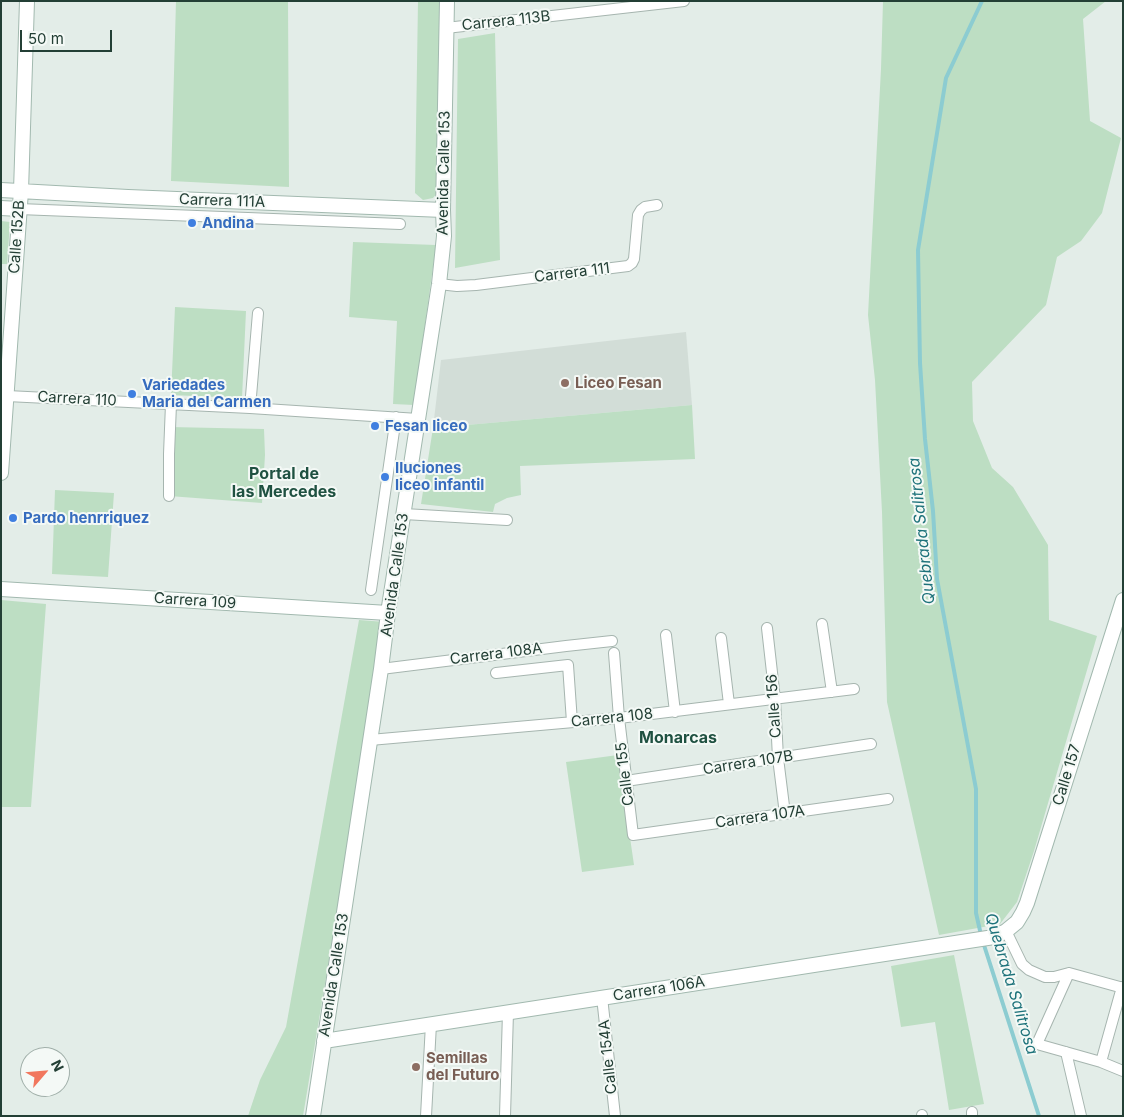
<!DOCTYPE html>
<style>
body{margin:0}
#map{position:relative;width:1124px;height:1117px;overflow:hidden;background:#e3ede8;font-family:Inter,sans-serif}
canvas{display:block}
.frame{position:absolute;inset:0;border:2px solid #233f35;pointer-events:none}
.north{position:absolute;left:20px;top:1047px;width:50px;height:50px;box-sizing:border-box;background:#f4f9f6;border:1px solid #a0afa9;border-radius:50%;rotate:63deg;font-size:14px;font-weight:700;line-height:20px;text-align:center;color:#233f35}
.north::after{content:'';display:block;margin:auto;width:18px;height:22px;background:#f1775e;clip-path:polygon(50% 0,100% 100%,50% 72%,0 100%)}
.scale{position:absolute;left:20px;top:30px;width:92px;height:22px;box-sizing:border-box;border:2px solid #233f35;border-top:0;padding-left:6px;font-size:15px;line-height:18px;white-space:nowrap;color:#233f35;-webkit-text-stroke:4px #f4f9f6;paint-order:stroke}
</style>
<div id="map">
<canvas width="1124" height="1117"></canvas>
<div class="frame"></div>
<div class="north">N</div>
<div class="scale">50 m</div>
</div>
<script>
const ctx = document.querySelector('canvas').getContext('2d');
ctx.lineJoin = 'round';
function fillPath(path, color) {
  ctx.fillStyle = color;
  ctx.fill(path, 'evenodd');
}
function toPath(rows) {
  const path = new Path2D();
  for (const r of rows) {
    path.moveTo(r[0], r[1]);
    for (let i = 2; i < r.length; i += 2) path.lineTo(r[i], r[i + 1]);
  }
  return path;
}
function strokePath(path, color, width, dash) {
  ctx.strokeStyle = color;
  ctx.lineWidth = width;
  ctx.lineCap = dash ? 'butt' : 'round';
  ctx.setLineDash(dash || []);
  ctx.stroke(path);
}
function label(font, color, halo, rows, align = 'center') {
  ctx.font = font + ' Inter,sans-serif';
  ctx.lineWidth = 4;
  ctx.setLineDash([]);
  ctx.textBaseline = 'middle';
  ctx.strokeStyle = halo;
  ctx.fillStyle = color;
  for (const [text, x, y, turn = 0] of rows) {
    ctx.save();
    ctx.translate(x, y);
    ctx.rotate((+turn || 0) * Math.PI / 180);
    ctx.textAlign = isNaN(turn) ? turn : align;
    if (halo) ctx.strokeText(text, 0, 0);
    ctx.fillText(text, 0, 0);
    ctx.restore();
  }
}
fillPath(toPath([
 [686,332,692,405,433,428,441,360]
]), '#d2ddd7');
fillPath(toPath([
 [176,1,288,1,289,187,171,181],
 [418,1,440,1,437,193,433,198,423,200,415,193],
 [883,1,1106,1,1083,19,1090,121,1121,138,1102,213,1081,241,1057,257,1046,305,972,382,973,421,992,468,1013,487,1048,545,1049,620,1097,636,1034,851,1017,902,1000,924,939,935,887,702,882,512,875,380,868,315,881,69],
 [495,33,500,260,455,268,458,39],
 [1,221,10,222,7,264,1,264],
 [353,242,436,245,414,405,393,404,397,321,349,317],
 [175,307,246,311,242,398,171,395],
 [692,405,695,459,520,466,521,495,507,498,495,504,493,512,421,504,433,428],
 [170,427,264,429,265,455,262,503,169,496],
 [55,490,114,493,108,577,52,574],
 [1,600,46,604,31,807,1,807],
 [359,620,385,622,303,1116,248,1116,260,1080,286,1027],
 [618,755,634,865,582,872,566,762],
 [954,955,984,1104,949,1110,935,1022,901,1027,891,966]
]), '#bddec3');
strokePath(toPath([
 [981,935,976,913,976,789,937,579,933,511,925,439,920,363,918,250,946,78,982,1],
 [983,942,1039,1116]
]), '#8cccd1', 4);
const street = toPath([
 [446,28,684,1],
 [19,209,400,224],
 [439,284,457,286,476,285,628,266,632,263,634,259,638,215,641,210,645,207,657,205],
 [7,396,250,408,418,419],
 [250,408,258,313],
 [169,496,169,454,171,404],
 [404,514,507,520],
 [371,590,396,417],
 [822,624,832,692],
 [767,628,775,699,778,758,785,814],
 [666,635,675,712],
 [721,638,729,704],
 [614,653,619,718,633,835,888,799],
 [381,669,566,646,612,641],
 [496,673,568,665,572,722],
 [370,740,619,718,854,689],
 [626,781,871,744],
 [1006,931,1022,964,1029,970,1045,977,1054,977,1069,973,1123,988],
 [1069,973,1037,1044,1101,1062,1123,1071],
 [602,997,615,1116],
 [1066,1052,1081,1116],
 [1101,1062,1122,987],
 [972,1112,972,1116],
 [426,1116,431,1024],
 [505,1116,508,1012],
 [922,1116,922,1115]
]);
const secondary = toPath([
 [1,190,128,197,443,210],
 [1,208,19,209],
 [1,473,21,191,27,1],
 [1,589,388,613],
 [324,1041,994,937,1006,931,1017,922,1023,912,1027,903,1123,600],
 [313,1116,381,669,388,613,439,284,444,236,443,210,447,1]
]);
strokePath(street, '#a6b5af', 12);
strokePath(secondary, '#a2b9af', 16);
strokePath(street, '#fff', 10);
strokePath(secondary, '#fff', 14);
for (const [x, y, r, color] of [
 [192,223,5,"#3f7fe0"],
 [565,383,5,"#8d6e63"],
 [132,394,5,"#3f7fe0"],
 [375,426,5,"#3f7fe0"],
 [385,477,5,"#3f7fe0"],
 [13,518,5,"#3f7fe0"],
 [416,1067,5,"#8d6e63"]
]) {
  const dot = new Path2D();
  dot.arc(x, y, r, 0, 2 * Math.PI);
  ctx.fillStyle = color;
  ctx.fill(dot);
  strokePath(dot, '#f4f9f6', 2);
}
label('15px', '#233f35', '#f4f9f6', [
 ["Carrera 113B",506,21,-6],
 ["Avenida Calle 153",444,173,-89],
 ["Carrera 111A",222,201,2],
 ["Calle 152B",17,237,-86],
 ["Carrera 111",572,273,-7],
 ["Carrera 110",77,399,3],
 ["Avenida Calle 153",395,575,-82],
 ["Carrera 109",195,601,4],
 ["Carrera 108A",496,654,-7],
 ["Calle 156",774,706,-94],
 ["Carrera 108",612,718,-6],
 ["Carrera 107B",748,763,-9],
 ["Calle 155",625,774,-97],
 ["Calle 157",1067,775,-73],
 ["Carrera 107A",760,817,-8],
 ["Avenida Calle 153",334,975,-81],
 ["Carrera 106A",659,989,-9],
 ["Calle 154A",608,1057,-96]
]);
label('bold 15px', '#366cbe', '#f4f9f6', [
 ["Andina",202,223],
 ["Variedades",142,385],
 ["Maria del Carmen",142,402],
 ["Fesan liceo",385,426],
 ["Iluciones",395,468],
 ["liceo infantil",395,485],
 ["Pardo henrriquez",23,518]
], 'left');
label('bold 15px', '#785e54', '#f4f9f6', [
 ["Liceo Fesan",575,383],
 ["Semillas",426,1058],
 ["del Futuro",426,1075]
], 'left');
label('bold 16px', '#1f5141', '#f4f9f6', [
 ["Portal de",284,474],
 ["las Mercedes",284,492],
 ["Monarcas",678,738]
]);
label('italic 16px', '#1d727a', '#f4f9f6', [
 ["Quebrada Salitrosa",922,531,-96],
 ["Quebrada Salitrosa",1011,984,73]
]);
</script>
